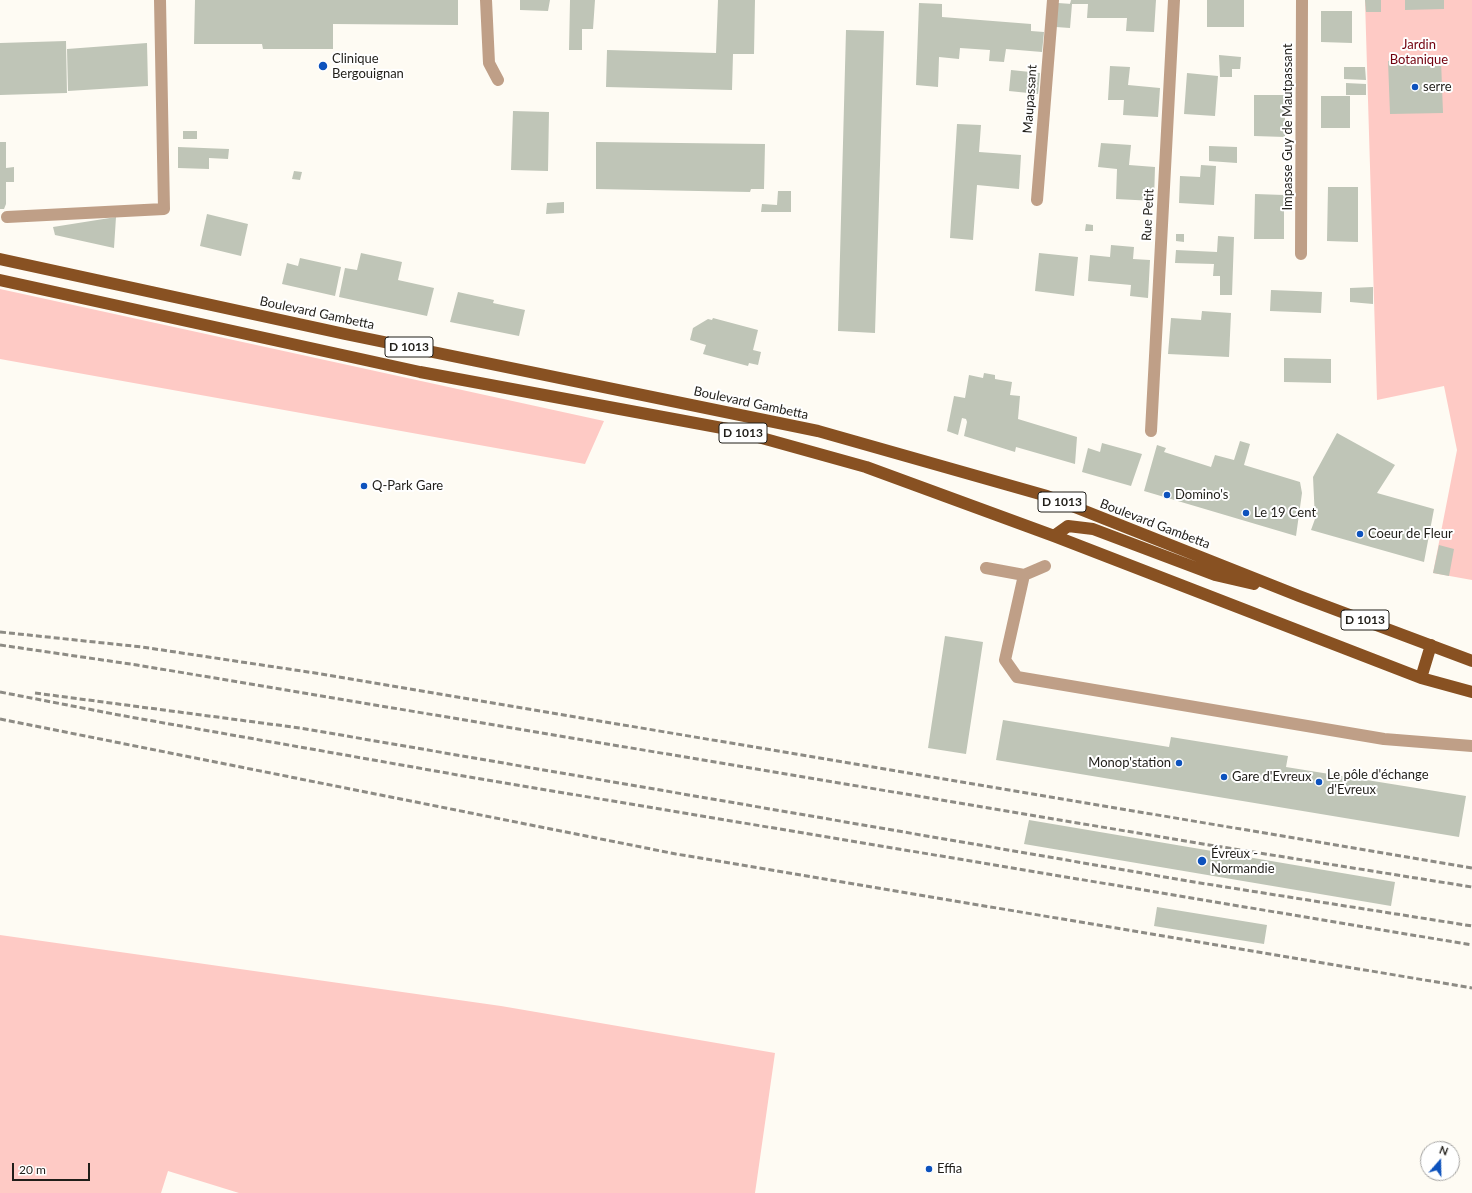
<!DOCTYPE html>
<meta charset="utf-8">
<style>
body{margin:0}
#map{position:relative;width:1472px;height:1193px;overflow:hidden;background:#fefbf3;font-family:Lato,sans-serif}
canvas{display:block}
.north{position:absolute;left:1420px;top:1141px;width:40px;height:40px;box-sizing:border-box;background:#fff;border:1px solid #a6a5a3;border-radius:50%;rotate:20deg;font-size:11px;font-weight:700;line-height:16px;text-align:center;color:#201e19}
.north::after{content:'';display:block;margin:auto;width:14px;height:18px;background:#0d52bd;clip-path:polygon(50% 0,100% 100%,50% 72%,0 100%)}
.scale{position:absolute;left:12px;top:1163px;width:78px;height:18px;box-sizing:border-box;border:2px solid #201e19;border-top:0;padding-left:5px;font-size:12px;line-height:14px;white-space:nowrap;color:#201e19;-webkit-text-stroke:3px #fff;paint-order:stroke}
</style>
<div id="map">
<canvas width="1472" height="1193"></canvas>
<div class="north">N</div>
<div class="scale">20 m</div>
</div>
<script>
const ctx = document.querySelector('canvas').getContext('2d');
ctx.lineJoin = 'round';
function fillPath(path, color) {
  ctx.fillStyle = color;
  ctx.fill(path, 'evenodd');
}
function toPath(rows) {
  const path = new Path2D();
  for (const r of rows) {
    path.moveTo(r[0], r[1]);
    for (let i = 2; i < r.length; i += 2) path.lineTo(r[i], r[i + 1]);
  }
  return path;
}
function strokePath(path, color, width, dash) {
  ctx.strokeStyle = color;
  ctx.lineWidth = width;
  ctx.lineCap = dash ? 'butt' : 'round';
  ctx.setLineDash(dash || []);
  ctx.stroke(path);
}
function label(font, color, halo, rows, align = 'center') {
  ctx.font = font + ' Lato,sans-serif';
  ctx.lineWidth = 4;
  ctx.setLineDash([]);
  ctx.textBaseline = 'middle';
  ctx.strokeStyle = halo;
  ctx.fillStyle = color;
  for (const [text, x, y, turn = 0] of rows) {
    ctx.save();
    ctx.translate(x, y);
    ctx.rotate((+turn || 0) * Math.PI / 180);
    ctx.textAlign = isNaN(turn) ? turn : align;
    if (halo) ctx.strokeText(text, 0, 0);
    ctx.fillText(text, 0, 0);
    ctx.restore();
  }
}
fillPath(toPath([
 [1365,0,1472,0,1472,580,1433,573,1457,450,1444,386,1377,400],
 [0,289,604,421,585,464,0,359],
 [0,935,501,1006,775,1053,755,1193,239,1193,168,1171,161,1193,0,1193]
]), '#fecac5');
fillPath(toPath([
 [195,0,458,0,458,25,333,24,333,49,263,49,262,44,194,44],
 [520,0,550,0,548,11,520,10],
 [570,0,595,0,593,29,582,29,582,50,569,50],
 [718,0,755,0,754,54,733,54,732,90,606,87,607,50,716,53],
 [1071,0,1156,0,1154,32,1126,31,1127,18,1087,18,1088,4,1070,4],
 [1207,0,1244,0,1244,27,1207,27],
 [1365,0,1381,0,1381,12,1366,12],
 [1405,0,1444,0,1444,9,1405,10],
 [919,3,942,4,942,17,1031,24,1031,31,1044,32,1042,52,1006,49,1004,62,989,61,990,50,960,48,959,59,939,57,938,87,916,85],
 [1058,3,1072,4,1070,28,1056,27],
 [1321,11,1352,11,1352,43,1321,42],
 [846,30,884,31,875,333,838,331],
 [66,41,67,93,0,95,0,43],
 [147,43,148,86,68,91,67,49],
 [1219,55,1241,57,1240,69,1232,69,1232,77,1220,77],
 [1441,60,1443,113,1390,114,1388,61],
 [1110,66,1130,67,1128,85,1160,88,1158,117,1123,115,1124,100,1108,100],
 [1344,67,1365,67,1366,80,1344,79],
 [1011,70,1040,73,1038,94,1009,91],
 [1187,73,1218,76,1215,116,1184,114],
 [1346,83,1366,84,1366,95,1346,95],
 [1254,95,1285,95,1285,137,1254,136],
 [1321,96,1350,96,1350,128,1321,128],
 [513,111,549,112,548,171,511,170],
 [957,124,981,125,979,152,1021,155,1019,189,977,185,973,240,950,238],
 [183,131,197,131,197,139,183,139],
 [0,142,6,142,6,168,14,167,14,182,6,182,6,204,4,209,0,209],
 [596,142,765,144,764,189,751,189,750,192,596,189],
 [1101,143,1131,145,1129,165,1155,167,1154,201,1116,199,1117,169,1098,167],
 [1209,146,1237,147,1237,163,1209,161],
 [178,147,229,149,228,159,209,158,209,169,178,168],
 [1201,165,1216,166,1214,205,1179,203,1180,176,1200,177],
 [294,171,302,172,300,180,292,179],
 [1328,187,1358,187,1358,242,1327,241],
 [778,191,791,191,791,212,761,212,762,204,777,205],
 [1255,194,1284,195,1284,239,1254,239],
 [564,202,564,213,546,214,547,203],
 [207,214,248,224,241,256,200,246],
 [116,217,114,248,55,235,53,227],
 [1086,224,1093,225,1093,231,1085,231],
 [1176,234,1184,234,1184,242,1176,241],
 [1218,236,1234,237,1232,295,1220,295,1220,276,1213,276,1214,264,1175,263,1176,250,1217,252],
 [1111,245,1134,247,1133,259,1150,260,1148,298,1130,296,1131,285,1088,281,1090,255,1110,257],
 [361,253,402,262,398,280,434,288,427,316,339,297,345,268,357,270],
 [1039,253,1078,257,1074,296,1035,291],
 [300,258,341,267,335,296,282,284,287,263,298,266],
 [1373,287,1373,304,1350,302,1350,288],
 [1271,290,1322,292,1321,313,1270,311],
 [458,292,494,300,493,303,525,310,519,336,450,322],
 [1202,311,1231,313,1229,357,1168,354,1171,318,1201,320],
 [713,318,758,330,753,350,761,352,758,365,749,363,748,366,703,354,706,345,690,340,693,328,708,319,712,320],
 [1284,358,1331,359,1331,383,1284,382],
 [984,373,995,375,995,379,1012,382,1010,395,1020,396,1018,419,1077,437,1075,464,1016,447,1015,452,964,436,967,422,966,419,962,418,958,435,947,431,954,396,965,398,969,375,983,378],
 [1337,433,1395,465,1377,493,1434,509,1424,562,1311,530,1315,519,1313,477],
 [1240,441,1250,444,1244,465,1300,482,1302,493,1296,536,1144,491,1157,445,1166,448,1164,452,1211,467,1215,455,1234,460],
 [1102,443,1142,454,1131,486,1082,472,1088,448,1100,452],
 [1439,545,1454,549,1449,576,1433,573],
 [945,636,983,642,966,754,928,748],
 [1003,720,1169,747,1171,737,1288,756,1286,767,1466,796,1459,837,996,760],
 [1029,820,1395,882,1391,906,1024,844],
 [1157,907,1267,925,1264,944,1154,926]
]), '#bfc5b7');
strokePath(toPath([
 [486,0,489,63,498,80],
 [1037,200,1053,0],
 [7,217,164,209,160,0],
 [1301,254,1302,0],
 [1151,431,1174,0],
 [986,568,1024,575,1045,566],
 [1024,575,1005,660,1017,677,1384,739,1472,746]
]), '#bf9f87', 12);
strokePath(toPath([
 [0,259,345,334,818,431,1047,496,1299,596,1472,661],
 [0,280,420,372,733,430,866,467,1054,536,1421,678,1472,692],
 [1054,536,1068,526,1093,529,1215,575,1254,584],
 [1421,678,1431,645]
]), '#885122', 12);
strokePath(toPath([
 [0,632,142,647,315,673,1472,868],
 [0,645,137,665,1203,844,1472,887],
 [0,692,119,715,475,778,1472,945],
 [35,693,300,728,1194,882,1472,926],
 [0,719,676,854,1472,988]
]), '#8d8b84', 3, [6, 3]);
for (const [x, y, r, color] of [
 [323,66,5,"#0d52bd"],
 [1415,87,4,"#0d52bd"],
 [364,486,4,"#0d52bd"],
 [1167,495,4,"#0d52bd"],
 [1246,513,4,"#0d52bd"],
 [1360,534,4,"#0d52bd"],
 [1179,763,4,"#0d52bd"],
 [1224,777,4,"#0d52bd"],
 [1319,782,4,"#0d52bd"],
 [1202,861,5,"#0d52bd"],
 [929,1169,4,"#0d52bd"]
]) {
  const dot = new Path2D();
  dot.arc(x, y, r, 0, 2 * Math.PI);
  ctx.fillStyle = color;
  ctx.fill(dot);
  strokePath(dot, '#fff', 1.5);
}
for (const [x, y, w] of [
 [409,347,48],
 [743,433,48],
 [1062,502,48],
 [1365,620,48]
]) {
  const box = new Path2D();
  box.roundRect(x - w / 2, y - 10, w, 20, 3);
  ctx.fillStyle = '#fff';
  ctx.fill(box);
  strokePath(box, '#201e19', 1);
}
label('bold 12px', '#201e19', null, [
 ["D 1013",409,347],
 ["D 1013",743,433],
 ["D 1013",1062,502],
 ["D 1013",1365,620]
]);
label('13px', '#72000e', '#fff', [
 ["Jardin",1419,45],
 ["Botanique",1419,60]
]);
label('13px', '#201e19', '#fff', [
 ["Clinique",332,59],
 ["Bergouignan",332,74],
 ["serre",1423,87],
 ["Q-Park Gare",372,486],
 ["Domino's",1175,495],
 ["Le 19 Cent",1254,513],
 ["Coeur de Fleur",1368,534],
 ["Monop'station",1171,763,"right"],
 ["Le pôle d'échange",1327,775],
 ["d'Evreux",1327,790],
 ["Gare d'Evreux",1232,777],
 ["Évreux -",1211,854],
 ["Normandie",1211,869],
 ["Effia",937,1169]
], 'left');
label('13px', '#201e19', '#fff', [
 ["Maupassant",1030,99,-86],
 ["Impasse Guy de Mautpassant",1288,127,-90],
 ["Rue Petit",1148,215,-87],
 ["Boulevard Gambetta",317,313,12],
 ["Boulevard Gambetta",751,403,12],
 ["Boulevard Gambetta",1155,524,21]
]);
</script>
